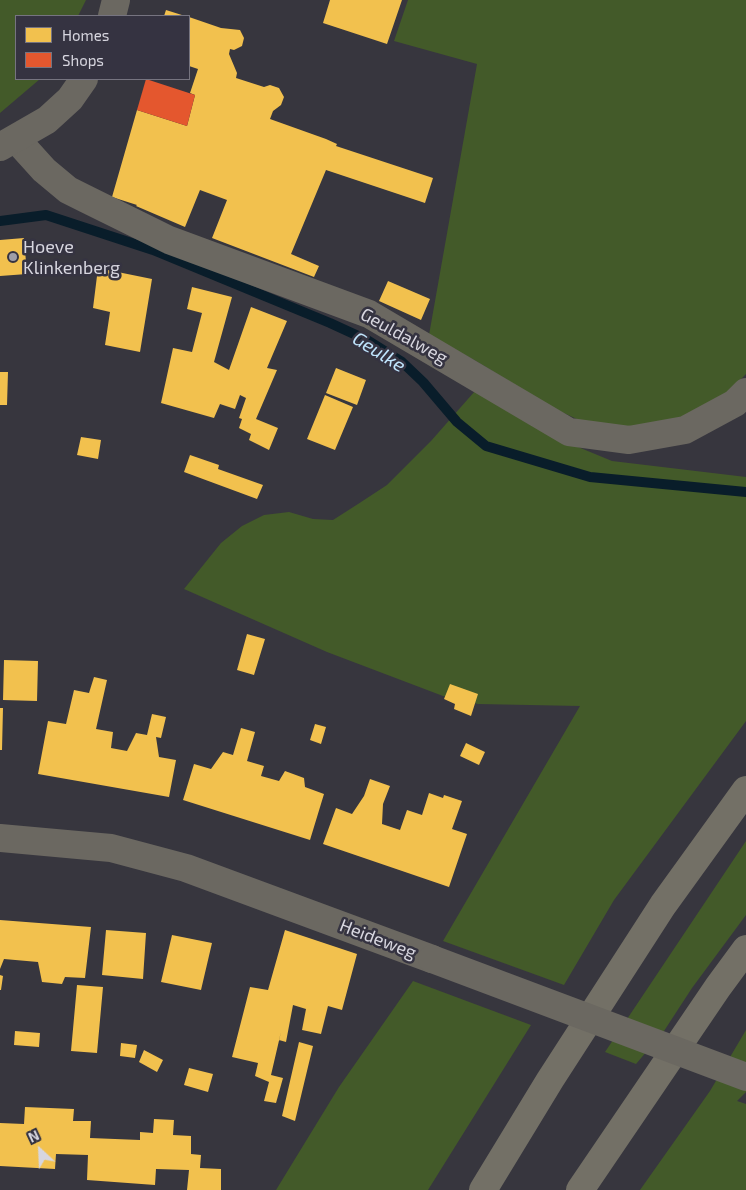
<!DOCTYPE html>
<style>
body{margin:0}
#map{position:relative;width:746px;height:1190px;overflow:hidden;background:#37363e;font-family:"Exo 2",sans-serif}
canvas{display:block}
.legend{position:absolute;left:15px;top:15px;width:175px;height:65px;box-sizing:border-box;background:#353341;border:1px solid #767480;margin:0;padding:6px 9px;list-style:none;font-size:15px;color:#d7d6df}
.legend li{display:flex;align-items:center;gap:10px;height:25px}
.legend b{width:25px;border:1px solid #767480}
.north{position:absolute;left:15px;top:1125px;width:50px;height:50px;-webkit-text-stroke:4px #353341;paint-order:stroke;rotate:335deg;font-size:14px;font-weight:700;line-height:20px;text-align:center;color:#d7d6df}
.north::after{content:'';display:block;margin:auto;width:18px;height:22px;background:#d7d6df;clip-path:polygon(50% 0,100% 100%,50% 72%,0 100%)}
</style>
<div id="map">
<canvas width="746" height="1190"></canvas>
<ul class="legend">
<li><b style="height:14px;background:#f2c14e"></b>Homes</li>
<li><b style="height:14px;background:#e4572e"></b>Shops</li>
</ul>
<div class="north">N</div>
</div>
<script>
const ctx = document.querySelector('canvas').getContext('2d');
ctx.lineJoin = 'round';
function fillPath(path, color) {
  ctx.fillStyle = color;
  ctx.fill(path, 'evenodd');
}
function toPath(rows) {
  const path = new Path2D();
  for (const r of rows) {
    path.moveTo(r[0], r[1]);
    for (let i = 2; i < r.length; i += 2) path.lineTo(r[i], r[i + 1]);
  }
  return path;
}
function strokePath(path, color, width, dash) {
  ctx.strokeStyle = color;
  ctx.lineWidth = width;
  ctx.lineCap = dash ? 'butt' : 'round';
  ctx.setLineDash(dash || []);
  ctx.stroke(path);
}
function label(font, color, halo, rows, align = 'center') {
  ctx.font = font + ' "Exo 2",sans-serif';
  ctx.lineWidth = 5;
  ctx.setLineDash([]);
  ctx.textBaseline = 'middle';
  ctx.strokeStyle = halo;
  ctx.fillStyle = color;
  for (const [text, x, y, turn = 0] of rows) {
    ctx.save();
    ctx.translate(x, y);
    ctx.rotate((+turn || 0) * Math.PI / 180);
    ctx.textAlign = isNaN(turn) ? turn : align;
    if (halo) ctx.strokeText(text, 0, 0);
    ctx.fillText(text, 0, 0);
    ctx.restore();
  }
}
fillPath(toPath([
 [0,0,86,0,78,16,16,16,16,79,40,79,0,113],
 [408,0,746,0,746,374,706,415,657,438,594,427,553,408,476,361,429,335,477,64,394,41],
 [475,391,549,435,612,461,746,477,746,721,614,900,564,985,443,941,580,706,478,704,443,696,327,652,184,589,221,543,242,526,264,515,289,512,313,519,333,520,358,504,387,485,431,441],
 [746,841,746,915,692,988,664,1031,636,1064,605,1052],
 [413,981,531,1025,428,1190,276,1190,339,1087],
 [746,1030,746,1092,737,1101,746,1104,746,1190,640,1190,710,1091]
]), '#435a29');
fillPath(toPath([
 [330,0,402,0,387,44,323,23],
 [166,10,185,16,164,16],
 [189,17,221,28,240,30,244,38,242,46,234,50,230,49,229,54,237,73,236,78,264,87,270,85,279,88,284,97,281,105,273,111,270,119,326,139,337,144,336,146,433,178,425,203,326,170,291,254,319,266,314,277,212,238,227,200,200,190,185,227,136,206,137,205,112,197,137,110,187,126,195,95,190,93,198,69,189,66],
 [24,238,27,274,0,276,0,240],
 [98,268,152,279,140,352,105,345,110,312,93,308],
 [388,281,430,299,421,320,379,301],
 [192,287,232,297,214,362,229,370,251,307,287,321,267,368,277,370,256,419,278,428,269,450,249,440,251,434,239,428,242,419,239,418,246,398,240,395,235,409,220,404,214,418,161,403,173,348,192,352,202,313,187,309],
 [336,368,366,380,357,405,326,393],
 [0,372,8,372,7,405,0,405],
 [325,395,353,407,335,450,307,439],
 [81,437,101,440,98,459,77,455],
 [190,455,219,465,218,469,263,485,257,499,184,472],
 [247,634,265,639,254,675,237,670],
 [4,660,38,661,37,701,3,700],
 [94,677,107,680,96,729,113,732,111,748,127,751,136,733,147,735,152,714,166,717,161,738,156,737,159,757,176,760,169,797,38,774,48,721,66,724,74,690,89,693],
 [450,684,478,694,471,716,454,709,455,704,444,699],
 [0,708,3,708,2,750,0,750],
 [315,724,326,727,321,744,310,740],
 [241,728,255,732,247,761,264,766,261,776,279,781,285,771,304,778,305,787,324,794,310,840,183,800,194,764,211,769,223,752,233,755],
 [466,743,485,752,479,765,460,756],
 [370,779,390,786,383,804,382,824,400,830,407,810,422,815,429,793,443,798,444,795,462,801,452,829,467,834,449,887,323,844,336,808,352,814,364,796],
 [0,920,91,927,85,978,65,977,62,984,42,982,38,962,4,959,0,969],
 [106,930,146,933,143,979,102,975],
 [285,930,357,954,342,1010,328,1006,321,1034,302,1030,306,1009,293,1005,286,1042,279,1040,281,1032,271,1075,283,1078,276,1103,264,1101,269,1082,255,1076,258,1063,232,1057,250,987,268,990],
 [172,935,212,943,201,990,161,982],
 [0,975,3,976,1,990,0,990],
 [77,985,103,987,97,1053,71,1051],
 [15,1031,40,1033,39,1047,14,1045],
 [299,1042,313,1046,295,1121,282,1116],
 [121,1043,137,1045,135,1058,120,1056],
 [144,1050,163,1060,157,1072,139,1062],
 [189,1068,213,1074,208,1092,184,1085],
 [25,1107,74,1109,73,1121,91,1121,90,1138,140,1140,140,1132,153,1133,154,1119,174,1120,173,1135,191,1136,191,1154,201,1155,200,1168,221,1169,221,1190,187,1190,189,1170,156,1169,155,1185,87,1180,88,1155,56,1154,55,1169,0,1166,0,1123,24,1124]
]), '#f2c14e');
fillPath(toPath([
 [146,79,195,95,187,126,137,110]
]), '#e4572e');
strokePath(toPath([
 [0,221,46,215,153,250,330,323,367,340,402,362,423,382,457,422,486,446,590,477,746,492]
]), '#091d2a', 10);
strokePath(toPath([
 [16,139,44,170,68,190,86,199,169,240,369,314,569,432,629,440,685,430,735,403,746,392],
 [0,838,111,848,186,868,432,959]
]), '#6b6861', 28);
strokePath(toPath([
 [112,16,116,0],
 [0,147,47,120,70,99,84,79]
]), '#6b6861', 28);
strokePath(toPath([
 [483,1190,550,1080,663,905,746,790],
 [580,1190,718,987,746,949]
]), '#737066', 28);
strokePath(toPath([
 [432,959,746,1077]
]), '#6b6861', 28);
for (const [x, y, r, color] of [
 [13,257,5,"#9f9ea7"]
]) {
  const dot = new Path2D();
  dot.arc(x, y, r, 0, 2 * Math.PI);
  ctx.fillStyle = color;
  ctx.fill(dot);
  strokePath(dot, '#353341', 2);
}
label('18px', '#d7d6df', '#353341', [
 ["Hoeve",23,247],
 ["Klinkenberg",23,268]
], 'left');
label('18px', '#d7d6df', '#353341', [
 ["Geuldalweg",404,336,29],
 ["Heideweg",378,939,21]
]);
label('italic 19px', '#bfe4fc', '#353341', [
 ["Geulke",379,352,32]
]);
</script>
